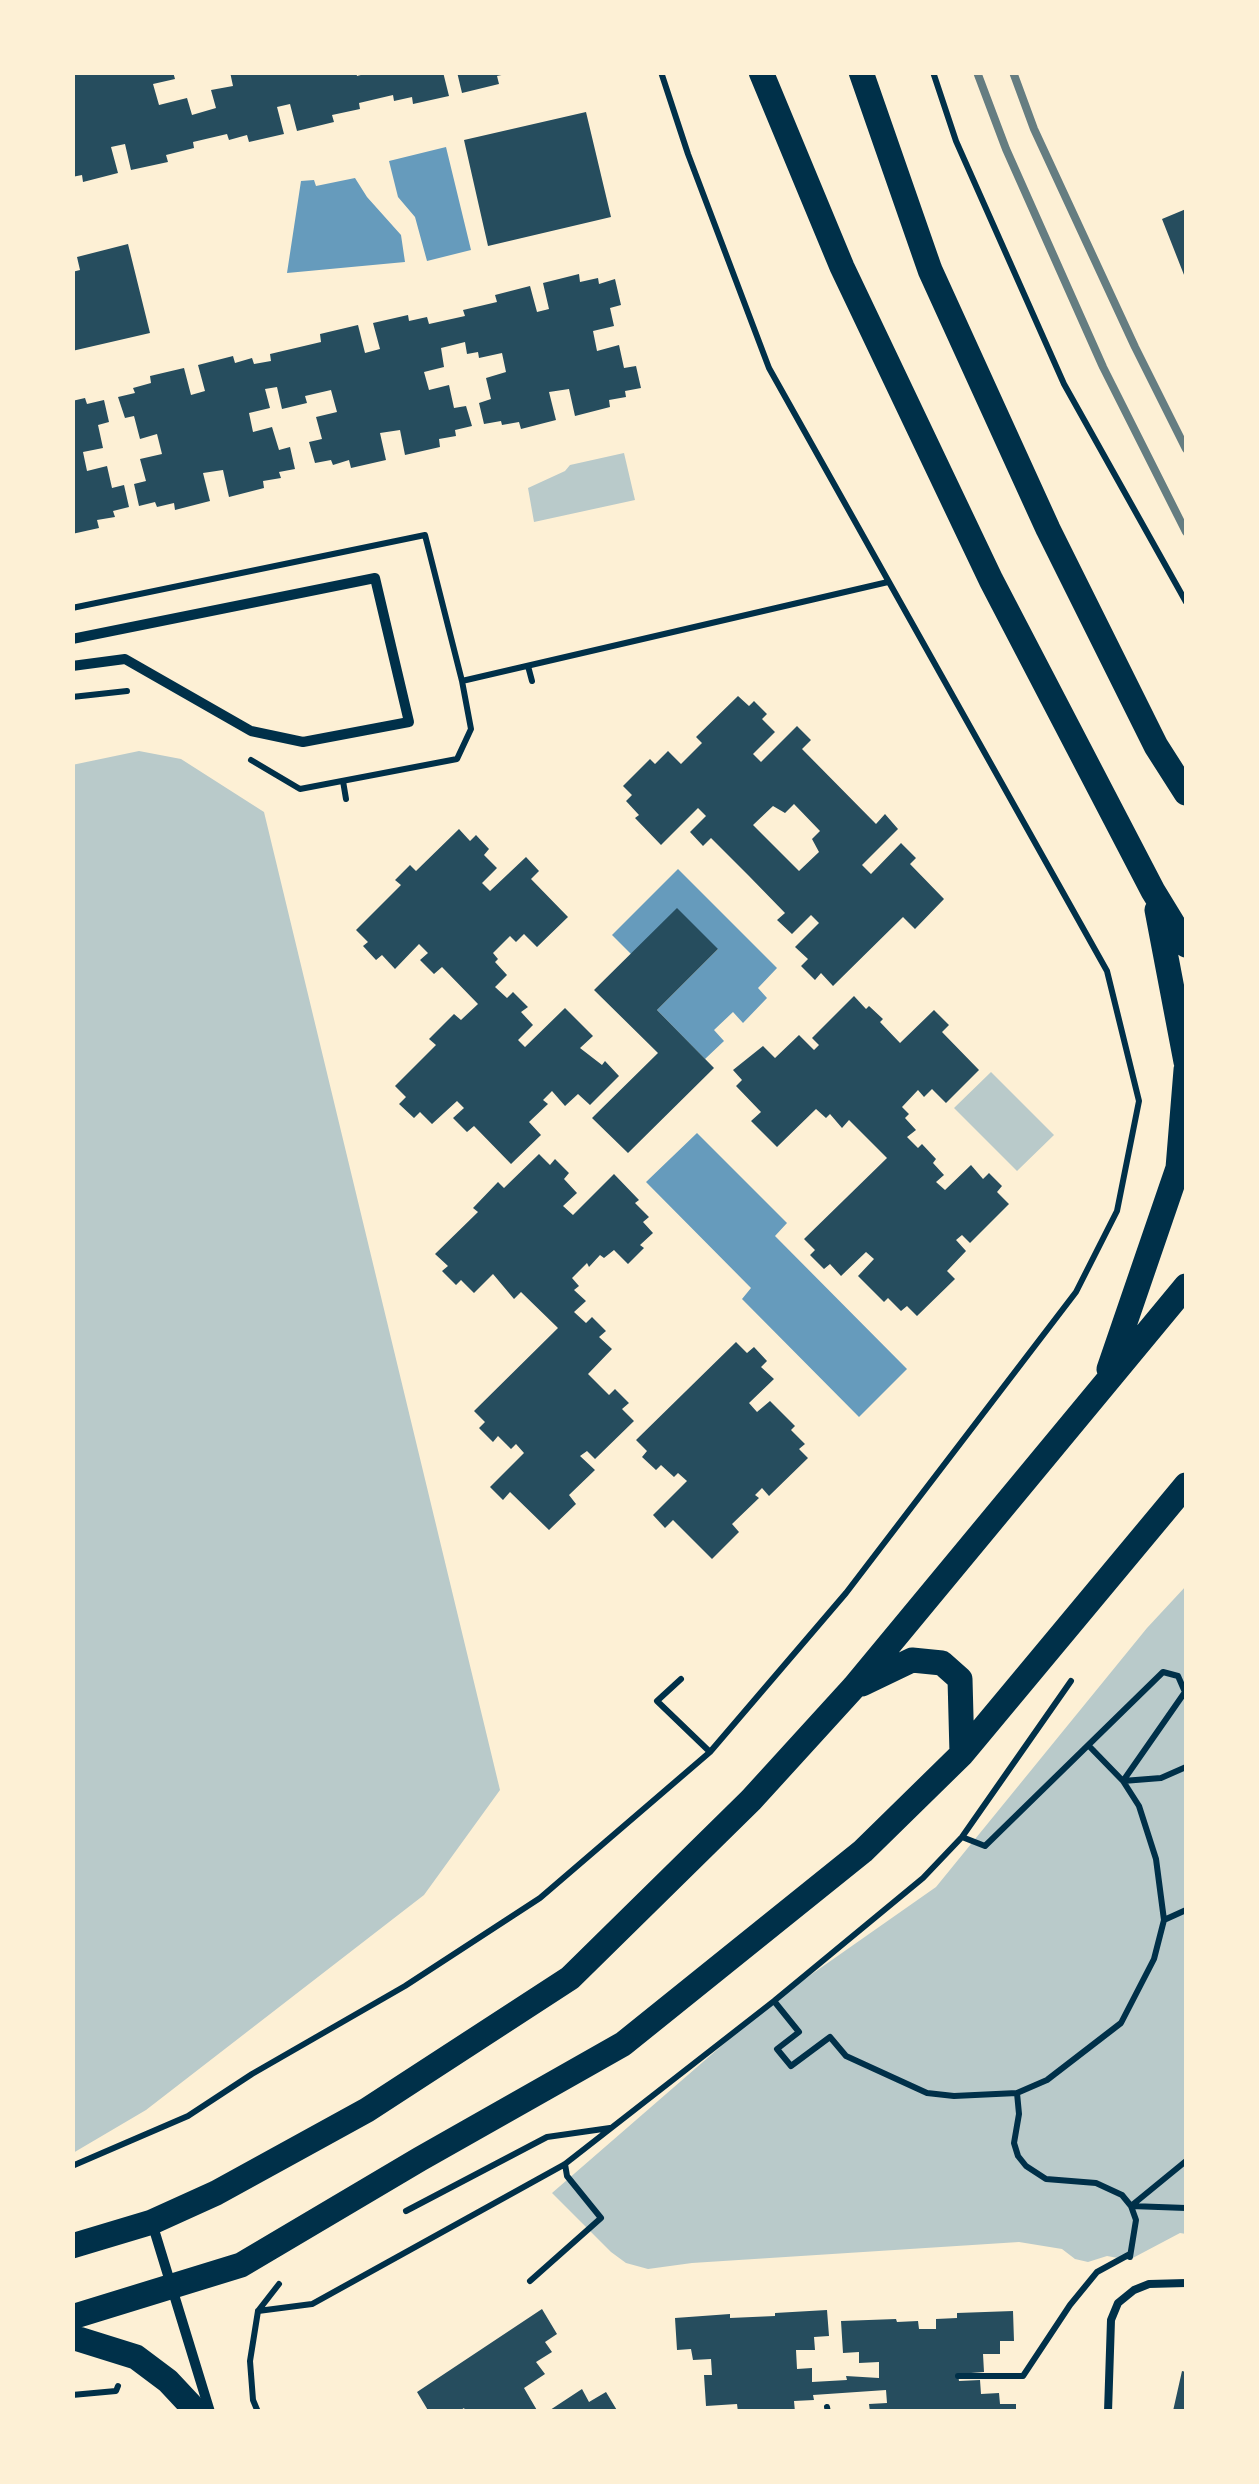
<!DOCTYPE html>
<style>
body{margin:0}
#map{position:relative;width:1259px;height:2484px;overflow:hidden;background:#fdf0d5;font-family:"Work Sans",sans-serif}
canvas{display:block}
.frame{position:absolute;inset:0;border:75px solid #fdf0d5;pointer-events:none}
</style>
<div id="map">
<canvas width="1259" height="2484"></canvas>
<div class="frame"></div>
</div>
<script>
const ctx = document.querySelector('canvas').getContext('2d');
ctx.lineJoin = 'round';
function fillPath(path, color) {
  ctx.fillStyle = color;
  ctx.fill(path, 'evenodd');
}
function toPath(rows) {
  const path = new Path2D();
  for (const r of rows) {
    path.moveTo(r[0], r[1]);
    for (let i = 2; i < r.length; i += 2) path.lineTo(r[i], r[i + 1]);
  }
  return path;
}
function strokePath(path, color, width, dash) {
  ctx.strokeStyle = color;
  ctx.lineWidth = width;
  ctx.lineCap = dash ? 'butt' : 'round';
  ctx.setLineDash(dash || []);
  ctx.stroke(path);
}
fillPath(toPath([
 [624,453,635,500,534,522,528,488,565,471,570,465],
 [139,751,181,759,264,812,500,1790,424,1895,146,2110,73,2153,72,765],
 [991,1072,1054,1135,1017,1171,954,1108],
 [1186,1586,1186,2234,1180,2233,1129,2260,1107,2256,1088,2262,1075,2259,1062,2249,1019,2242,692,2263,648,2269,626,2263,611,2252,552,2193,772,2002,936,1887,1147,1628]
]), '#b9caca');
fillPath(toPath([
 [446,147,471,250,427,261,415,217,398,197,389,161],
 [355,178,367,197,401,235,405,262,287,273,301,181,314,180,316,186],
 [678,869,777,968,758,988,767,998,743,1023,733,1012,714,1030,724,1041,705,1059,657,1010,718,949,631,954,612,935],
 [697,1133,787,1223,775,1236,907,1369,859,1417,742,1299,751,1288,646,1182]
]), '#669bbc');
fillPath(toPath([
 [72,72,173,72,175,79,153,84,159,105,187,98,192,115,216,108,211,90,233,86,230,72,356,72,357,76,372,72,443,72,449,96,413,104,412,97,394,101,393,95,359,103,360,109,332,115,334,122,297,131,290,104,277,107,284,134,249,142,247,135,229,140,227,134,193,142,194,148,166,155,168,162,131,170,125,144,111,147,118,173,83,182,82,175,72,177],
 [457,72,506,72,506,74,497,76,499,84,462,93],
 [586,112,611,217,488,246,464,140],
 [1186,209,1186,280,1162,219],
 [128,244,150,333,72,351,72,272,80,270,77,257],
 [579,274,580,282,598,278,599,284,615,279,621,305,610,308,614,326,593,331,597,351,619,345,624,368,636,366,641,388,625,391,626,397,609,400,610,407,575,416,569,389,549,392,556,420,521,429,519,422,502,425,501,421,484,424,479,403,491,399,486,378,506,372,502,353,479,358,478,352,467,354,465,342,441,348,444,367,424,372,429,390,449,385,454,408,466,406,472,426,455,430,456,436,439,439,440,447,405,455,400,430,380,433,386,460,351,468,349,460,333,465,331,460,315,463,309,442,322,439,316,417,337,412,331,390,305,396,307,403,282,409,277,387,265,389,270,408,249,413,253,432,272,427,279,450,290,447,295,469,279,472,281,478,263,481,264,488,229,497,223,470,203,473,210,501,175,510,174,503,157,507,155,502,139,506,134,484,146,481,140,459,162,454,157,434,140,439,134,416,125,418,118,397,135,393,133,388,151,383,150,376,184,368,191,395,205,391,198,365,233,356,235,363,252,358,254,364,271,361,270,354,321,342,320,334,358,325,365,353,380,349,373,323,408,315,409,321,427,317,429,324,465,316,463,310,497,302,495,295,530,286,537,312,549,309,543,283],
 [85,398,87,404,104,400,109,422,98,425,103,448,83,452,87,471,107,466,112,488,124,485,129,507,113,511,115,517,97,520,99,528,72,534,72,401],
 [738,696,749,706,754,701,767,714,762,719,775,732,753,754,761,762,797,726,811,740,802,749,876,824,885,814,898,829,862,865,871,874,901,843,916,858,910,864,944,899,915,929,903,917,833,986,821,973,815,980,801,966,808,959,795,947,819,923,811,915,792,934,777,920,785,913,749,876,711,838,703,846,690,832,706,816,698,808,661,845,635,818,639,815,626,801,632,795,623,786,650,759,655,764,668,751,681,764,702,743,696,737],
 [794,804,820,831,812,839,819,852,799,871,753,825,773,806,785,813],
 [459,829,470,841,476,835,489,849,484,855,497,868,482,883,490,891,526,857,539,871,531,879,568,917,537,947,524,934,516,942,510,936,493,953,498,959,495,962,507,975,495,987,507,998,513,992,528,1007,521,1012,533,1025,518,1040,525,1047,565,1008,593,1036,580,1048,602,1065,605,1061,619,1076,590,1105,578,1094,565,1106,552,1091,543,1100,548,1104,529,1122,541,1135,511,1164,474,1126,467,1132,453,1118,464,1108,457,1101,432,1124,420,1112,414,1118,399,1104,406,1097,395,1086,436,1045,429,1039,454,1014,461,1020,478,1004,442,967,434,974,420,960,428,953,419,944,395,969,382,955,376,960,363,946,368,942,356,930,401,885,395,880,410,865,416,871],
 [677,908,718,949,657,1010,714,1068,628,1153,592,1118,658,1053,594,990],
 [854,996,866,1009,869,1006,883,1019,880,1022,900,1043,934,1010,949,1025,942,1032,979,1070,946,1103,932,1089,924,1097,918,1090,902,1107,909,1114,905,1118,916,1130,907,1137,918,1148,922,1144,936,1159,933,1163,944,1175,936,1182,945,1190,971,1165,983,1179,989,1173,1002,1186,997,1192,1009,1204,970,1243,962,1235,956,1240,966,1251,947,1271,955,1279,917,1316,907,1306,901,1311,888,1298,884,1302,858,1276,874,1259,866,1252,841,1276,830,1264,824,1269,810,1255,815,1250,804,1239,887,1158,849,1120,842,1128,830,1114,826,1118,816,1109,777,1147,751,1121,761,1112,736,1086,742,1080,733,1070,763,1046,775,1058,799,1035,814,1050,819,1045,812,1038],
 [539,1154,550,1165,555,1159,569,1173,564,1179,577,1193,563,1206,573,1215,614,1174,639,1200,635,1203,649,1217,643,1222,653,1233,640,1245,644,1248,628,1264,614,1250,604,1258,600,1255,589,1267,587,1263,572,1278,579,1286,574,1290,586,1301,574,1312,586,1323,592,1317,606,1331,599,1337,612,1349,588,1374,609,1395,615,1389,629,1403,622,1409,634,1421,595,1459,587,1451,580,1456,595,1470,569,1495,576,1504,549,1530,510,1492,503,1500,490,1487,524,1453,516,1444,511,1449,498,1436,493,1442,479,1428,485,1422,474,1411,558,1328,521,1292,514,1299,493,1274,474,1293,461,1280,456,1285,442,1271,448,1266,435,1254,478,1212,473,1208,498,1182,504,1188],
 [736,1342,747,1353,754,1347,767,1361,761,1367,774,1379,749,1403,757,1412,770,1401,795,1426,791,1430,805,1444,799,1449,808,1458,769,1496,762,1488,755,1495,759,1498,732,1524,739,1532,712,1559,673,1520,665,1528,653,1515,687,1481,678,1473,674,1477,661,1465,656,1470,642,1457,647,1451,636,1440],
 [542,2309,557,2334,545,2342,552,2352,536,2362,545,2374,524,2388,538,2412,466,2412,464,2408,458,2412,429,2412,417,2392],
 [827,2310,829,2336,814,2337,815,2350,796,2350,797,2369,812,2368,812,2382,847,2380,846,2376,879,2378,879,2362,859,2363,859,2352,843,2353,841,2321,896,2319,897,2322,918,2321,919,2329,936,2329,936,2319,957,2318,957,2313,1013,2311,1014,2341,1000,2341,1000,2354,983,2354,984,2372,958,2374,959,2381,980,2380,981,2394,999,2393,1000,2404,1016,2404,1016,2412,870,2412,869,2404,887,2403,886,2390,813,2395,814,2400,794,2401,795,2412,738,2412,737,2404,706,2406,704,2375,712,2375,711,2359,693,2360,691,2349,677,2350,675,2318,730,2314,730,2318,775,2316,775,2313],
 [1182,2371,1186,2372,1186,2412,1177,2412,1173,2411],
 [582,2389,589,2402,606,2392,618,2412,547,2412]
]), '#264d5e');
strokePath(toPath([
 [933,72,956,141,1064,384,1186,602],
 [72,608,425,535,462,681,471,729,457,759,300,789,251,760],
 [528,666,532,681],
 [462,681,888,582],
 [72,697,127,691],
 [343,781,346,799],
 [681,1679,657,1701,710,1752],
 [962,1837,985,1846,1163,1672,1178,1676,1185,1692,1123,1781,1089,1746],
 [1164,1920,1186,1910],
 [774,2001,799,2032,777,2049,791,2066,830,2037,846,2056,927,2093,954,2096,1017,2093,1047,2080,1121,2023,1154,1959,1164,1920,1156,1859,1139,1806,1123,1781,1161,1778,1186,1767],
 [1017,2093,1019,2114,1014,2143,1018,2156,1026,2166,1046,2179,1096,2183,1122,2195,1131,2206,1186,2161],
 [72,2166,188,2116,252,2074,405,1986,540,1898,710,1752,846,1593,1076,1292,1117,1211,1139,1101,1107,971,769,368,688,154,661,72],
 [406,2211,547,2137,610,2128],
 [1130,2257,1136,2220,1131,2206,1186,2208],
 [530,2281,601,2218,567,2176,565,2164],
 [258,2311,312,2304,565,2164,774,2001,923,1878,962,1837,1071,1681],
 [958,2376,1023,2376,1070,2305,1097,2272,1130,2254],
 [72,2395,116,2391,118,2386],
 [827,2407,828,2412],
 [258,2412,253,2400,250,2361,258,2311,279,2284]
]), '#003049', 6);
strokePath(toPath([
 [1108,2412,1111,2320,1118,2303,1134,2290,1149,2284,1186,2283]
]), '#003049', 8);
strokePath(toPath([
 [72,639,375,578,409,722,303,742,251,731,125,659,72,666],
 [152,2223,210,2412]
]), '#003049', 10);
strokePath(toPath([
 [761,72,842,267,991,580,1153,891,1186,945],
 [861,72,930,270,1048,529,1156,746,1186,793],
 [1157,910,1186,1062],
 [1109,1369,1178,1168,1186,1070],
 [862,1684,912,1660,942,1663,960,1679,962,1754],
 [72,2246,152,2222,216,2193,367,2110,570,1978,751,1800,854,1687,1186,1286],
 [72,2317,241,2265,420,2159,623,2044,863,1851,962,1754,1186,1485],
 [72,2337,136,2357,168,2381,197,2412]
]), '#003049', 25);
strokePath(toPath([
 [977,72,1006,149,1103,367,1186,532],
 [1013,72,1034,129,1135,347,1186,449]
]), '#657d81', 8);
</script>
